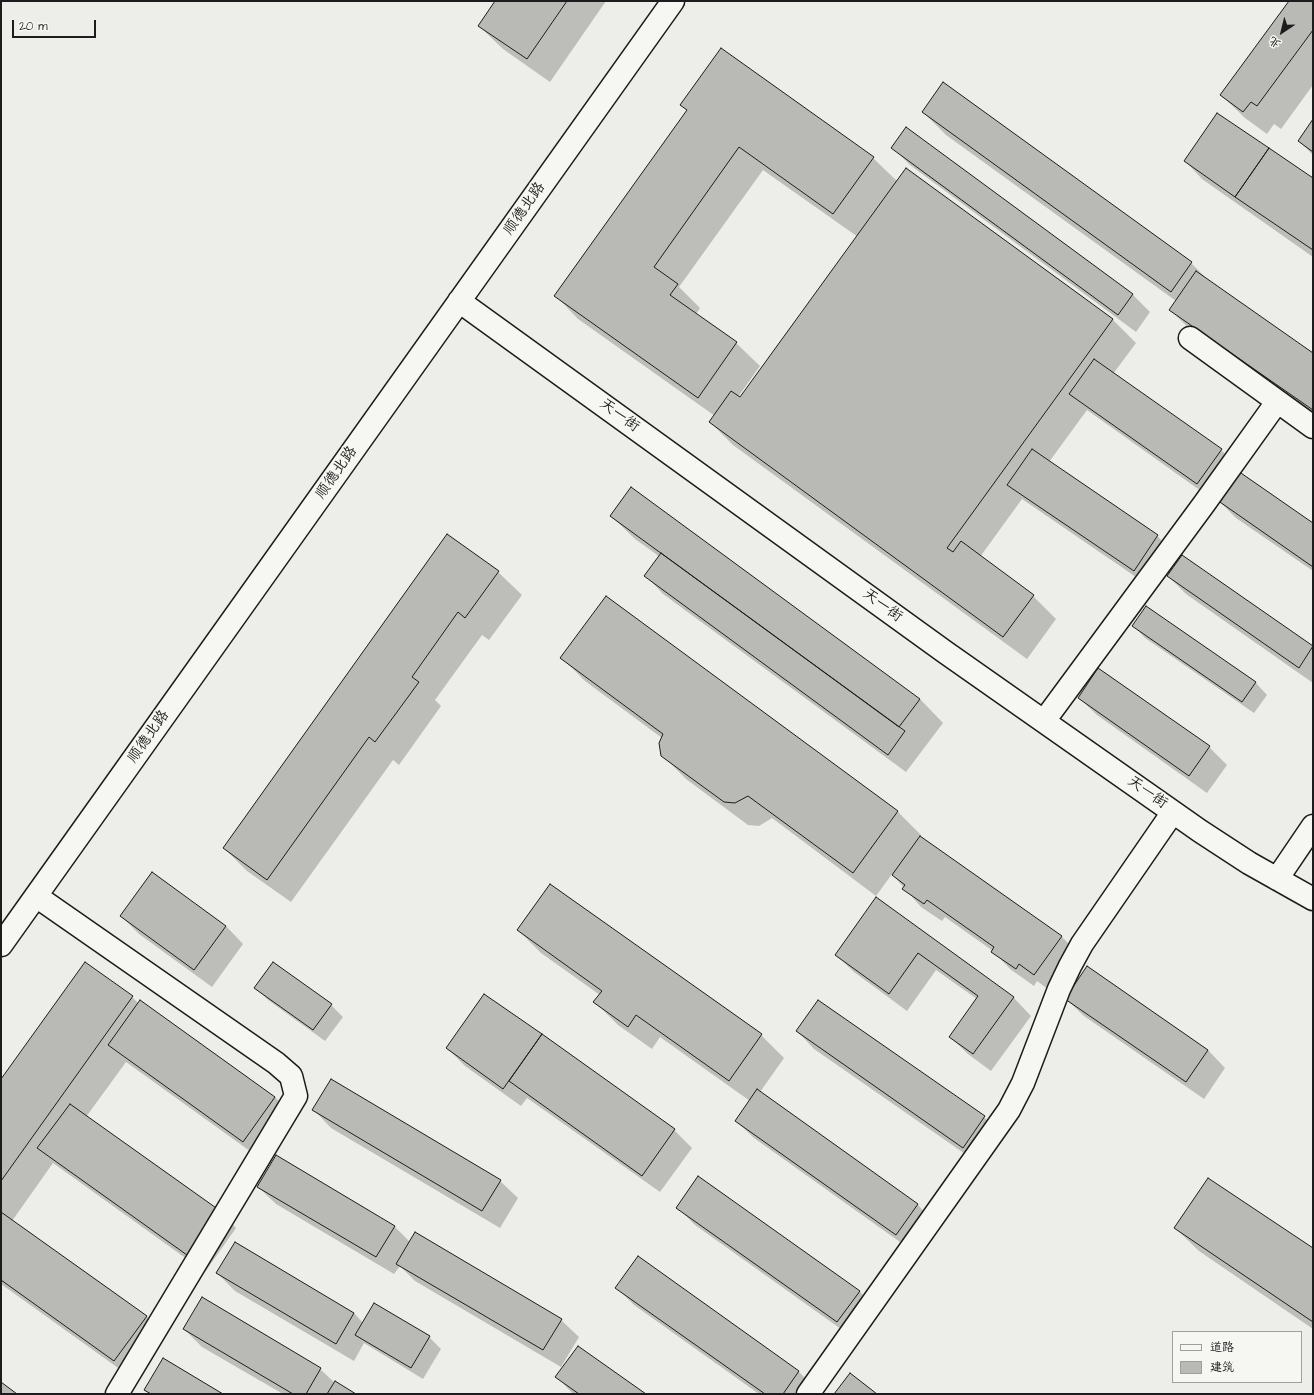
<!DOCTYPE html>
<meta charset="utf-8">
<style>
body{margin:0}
#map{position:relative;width:1314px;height:1395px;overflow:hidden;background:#edede9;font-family:"Architects Daughter","LXGW WenKai TC",sans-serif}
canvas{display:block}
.frame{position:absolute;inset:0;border:2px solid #1c1c1c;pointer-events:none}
.legend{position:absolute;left:1172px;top:1331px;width:130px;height:52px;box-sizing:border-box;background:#f6f6f2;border:1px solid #9f9f9c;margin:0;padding:5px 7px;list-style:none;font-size:12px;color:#1c1c1c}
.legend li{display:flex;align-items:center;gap:8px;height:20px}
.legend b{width:20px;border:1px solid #9f9f9c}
.north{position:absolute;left:1262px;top:12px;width:40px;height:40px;-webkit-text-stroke:3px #f6f6f2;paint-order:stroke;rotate:215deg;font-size:11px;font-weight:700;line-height:16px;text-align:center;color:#1c1c1c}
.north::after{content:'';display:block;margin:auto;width:14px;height:18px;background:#1c1c1c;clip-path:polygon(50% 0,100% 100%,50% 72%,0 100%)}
.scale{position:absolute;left:12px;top:20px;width:84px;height:18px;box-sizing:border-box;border:2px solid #1c1c1c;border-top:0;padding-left:5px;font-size:12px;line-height:14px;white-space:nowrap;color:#1c1c1c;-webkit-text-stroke:3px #f6f6f2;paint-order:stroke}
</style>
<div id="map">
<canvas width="1314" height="1395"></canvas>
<div class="frame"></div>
<ul class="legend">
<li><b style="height:5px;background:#f6f6f2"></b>道路</li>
<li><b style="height:11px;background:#b9b9b6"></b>建筑</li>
</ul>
<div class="north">北</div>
<div class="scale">20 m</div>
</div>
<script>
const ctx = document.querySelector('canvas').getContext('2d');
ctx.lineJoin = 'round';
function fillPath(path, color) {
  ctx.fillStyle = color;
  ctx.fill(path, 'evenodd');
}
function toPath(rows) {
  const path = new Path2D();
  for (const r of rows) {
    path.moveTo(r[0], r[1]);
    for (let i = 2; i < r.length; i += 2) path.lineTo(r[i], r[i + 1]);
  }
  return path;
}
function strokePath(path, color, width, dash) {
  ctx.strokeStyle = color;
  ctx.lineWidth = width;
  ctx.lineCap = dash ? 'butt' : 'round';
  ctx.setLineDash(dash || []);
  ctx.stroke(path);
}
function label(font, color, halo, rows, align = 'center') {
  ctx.font = font + ' "Architects Daughter","LXGW WenKai TC",sans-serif';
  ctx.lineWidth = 3.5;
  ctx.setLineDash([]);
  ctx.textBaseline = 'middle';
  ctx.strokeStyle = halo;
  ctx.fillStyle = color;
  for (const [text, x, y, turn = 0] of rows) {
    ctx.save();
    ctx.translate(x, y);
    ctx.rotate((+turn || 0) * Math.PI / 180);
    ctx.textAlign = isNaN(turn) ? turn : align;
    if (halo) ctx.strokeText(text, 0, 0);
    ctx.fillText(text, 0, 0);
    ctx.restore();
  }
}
fillPath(toPath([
 [497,1,606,1,550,82,503,49,479,26],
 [1290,1,1313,1,1313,85,1281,129,1274,124,1267,134,1245,118,1221,95],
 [681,105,873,158,898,182,907,170,1113,320,1136,343,1113,374,1221,450,1239,467,1215,501,1087,410,1049,462,1157,536,1175,553,1152,588,1022,499,980,557,1033,596,1056,619,1027,659,733,445,710,422,715,416,578,319,555,295,687,111],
 [763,170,858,237,740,399,738,397,760,366,736,343,696,314,700,308,679,287],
 [923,112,1191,263,1212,284,1313,354,1313,416,1194,333,1170,310,1176,301,946,135],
 [1313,121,1313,155,1299,141],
 [906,128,1133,295,1150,312,1136,332,910,165,892,147],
 [1185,161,1313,180,1313,257,1202,179],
 [1218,500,1313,524,1313,571,1236,518],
 [611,516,920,699,943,723,906,772,663,594,646,576,660,557,635,539],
 [447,535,498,572,522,595,489,640,482,635,435,700,441,706,399,765,393,760,291,902,247,871,224,848],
 [1182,556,1313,648,1313,683,1186,594,1168,576],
 [606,597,898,812,921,835,920,837,1062,937,1079,954,1052,992,1037,981,1034,986,1010,969,993,951,945,917,942,921,921,907,892,874,876,896,772,818,759,826,748,825,686,779,662,755,662,738,585,681,562,658],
 [1146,607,1256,683,1267,695,1254,713,1145,638,1134,626],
 [1099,670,1209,747,1227,765,1207,793,1097,715,1079,698],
 [876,899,1014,998,1031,1016,991,1071,968,1054,950,1037,977,999,936,970,907,1011,854,972,836,955],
 [121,916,226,926,243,944,212,987,139,934],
 [518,930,761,1035,784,1058,760,1092,918,1205,935,1223,914,1252,754,1138,736,1121,750,1101,660,1037,652,1049,618,1025,595,1002,600,995,541,953],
 [1088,967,1208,1050,1225,1068,1204,1099,1084,1016,1066,999],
 [256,988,331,1005,343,1017,325,1041,268,1000],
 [485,995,674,1130,692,1148,660,1192,527,1098,521,1106,465,1066,447,1048],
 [132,997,139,1004,275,1097,292,1115,261,1159,126,1062,86,1117,218,1210,236,1228,205,1272,53,1163,12,1221,146,1316,164,1334,132,1378,1,1284,1,1081],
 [797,1031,984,1117,1002,1135,981,1165,814,1049],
 [314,1110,500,1181,518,1198,500,1228,331,1128],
 [258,1187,395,1227,410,1242,561,1320,579,1337,561,1367,415,1281,400,1266,394,1274,276,1204],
 [677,1207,859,1291,877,1309,855,1339,695,1225],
 [1175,1228,1313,1249,1313,1329,1199,1251],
 [638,1257,799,1372,816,1389,813,1394,759,1394,634,1305,616,1287],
 [217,1273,354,1313,363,1323,374,1305,429,1337,441,1349,423,1379,364,1343,354,1361,235,1291],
 [202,1299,320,1369,335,1383,354,1394,283,1394,202,1347,184,1329],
 [557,1377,644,1394,573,1394]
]), '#0003');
const building = toPath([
 [495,1,567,1,527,59,478,26,495,1],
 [1289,1,1313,1,1313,30,1257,106,1251,102,1243,112,1220,95,1289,1],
 [721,48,874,157,833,214,739,147,654,267,678,284,670,295,737,342,698,398,554,296,687,110,680,105,721,48],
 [943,82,1192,262,1171,292,922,112,943,82],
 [1217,113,1269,148,1235,197,1184,161,1217,113],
 [1313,119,1313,152,1298,141,1313,119],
 [906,127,1133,294,1118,315,891,148,906,127],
 [1269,148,1313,178,1313,250,1235,197,1269,148],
 [906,168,1113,319,947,548,953,552,961,541,1034,595,1003,637,709,422,731,391,740,397,906,168],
 [1196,271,1313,353,1313,410,1169,310,1196,271],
 [1094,359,1222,449,1197,484,1069,394,1094,359],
 [1032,449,1158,535,1134,571,1007,485,1032,449],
 [1238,471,1313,523,1313,567,1217,500,1238,471],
 [631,487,920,699,899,727,610,516,631,487],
 [447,534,499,571,465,618,458,612,412,677,419,682,375,742,369,737,267,880,223,848,447,534],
 [661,553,905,731,888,755,644,576,661,553],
 [1182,555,1313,646,1299,668,1167,576,1182,555],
 [606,596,898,811,853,873,748,796,735,803,724,802,661,756,659,743,663,734,560,658,606,596],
 [1146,606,1256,682,1242,702,1132,626,1146,606],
 [1098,668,1210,746,1189,776,1078,698,1098,668],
 [920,836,1062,936,1034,975,1019,964,1016,969,991,952,994,947,927,900,924,904,902,889,905,885,892,875,920,836],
 [152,872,226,926,194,970,120,916,152,872],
 [550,884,762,1034,729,1081,636,1015,628,1027,593,1002,602,991,517,930,550,884],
 [876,897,1014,997,973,1054,949,1037,978,996,918,953,889,994,835,955,876,897],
 [85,962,133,996,1,1181,1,1079,85,962],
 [273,962,332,1004,313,1030,254,988,273,962],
 [1087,966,1208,1050,1186,1082,1065,999,1087,966],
 [484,994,542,1034,503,1089,446,1048,484,994],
 [140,1000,275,1097,243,1142,108,1045,140,1000],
 [818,1000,985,1116,963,1148,796,1031,818,1000],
 [542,1034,675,1129,642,1176,509,1081,542,1034],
 [331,1079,501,1180,482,1211,312,1110,331,1079],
 [757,1089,918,1204,896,1235,735,1121,757,1089],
 [70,1104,219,1210,187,1255,37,1148,70,1104],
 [276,1155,395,1226,376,1257,257,1187,276,1155],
 [698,1176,860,1291,837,1322,676,1208,698,1176],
 [1208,1178,1313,1248,1313,1322,1174,1228,1208,1178],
 [1,1212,147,1316,114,1361,1,1280,1,1212],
 [415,1232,562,1319,543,1350,396,1264,415,1232],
 [235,1242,354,1313,336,1344,216,1273,235,1242],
 [638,1256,799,1371,783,1394,765,1394,615,1288,638,1256],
 [202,1297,321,1368,306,1394,293,1394,183,1329,202,1297],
 [374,1303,430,1336,411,1368,355,1335,374,1303],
 [578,1346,646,1394,579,1394,555,1377,578,1346],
 [163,1358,223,1394,151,1394,144,1390,163,1358],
 [850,1373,877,1394,834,1394,850,1373],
 [335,1381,356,1394,327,1394,335,1381],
 [1,1382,17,1394,1,1394,1,1382]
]);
fillPath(building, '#b9b9b6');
strokePath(building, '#1c1c1c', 1);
const minor = toPath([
 [459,301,945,652,1200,831,1249,863,1313,899],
 [1190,338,1313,427],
 [1044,721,1204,504,1277,402],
 [1277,879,1313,826],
 [36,896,276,1063,291,1076,296,1096,117,1394],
 [1,945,673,1],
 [808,1394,1009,1110,1023,1083,1059,989,1070,966,1082,944,1173,812]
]);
strokePath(minor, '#1c1c1c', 25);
strokePath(minor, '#f6f6f2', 22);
label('15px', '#1c1c1c', '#f6f6f2', [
 ["顺德北路",525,209,-55],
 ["天一街",619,416,36],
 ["顺德北路",337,473,-55],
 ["天一街",882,606,36],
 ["顺德北路",149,737,-55],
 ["天一街",1147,793,35]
]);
</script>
